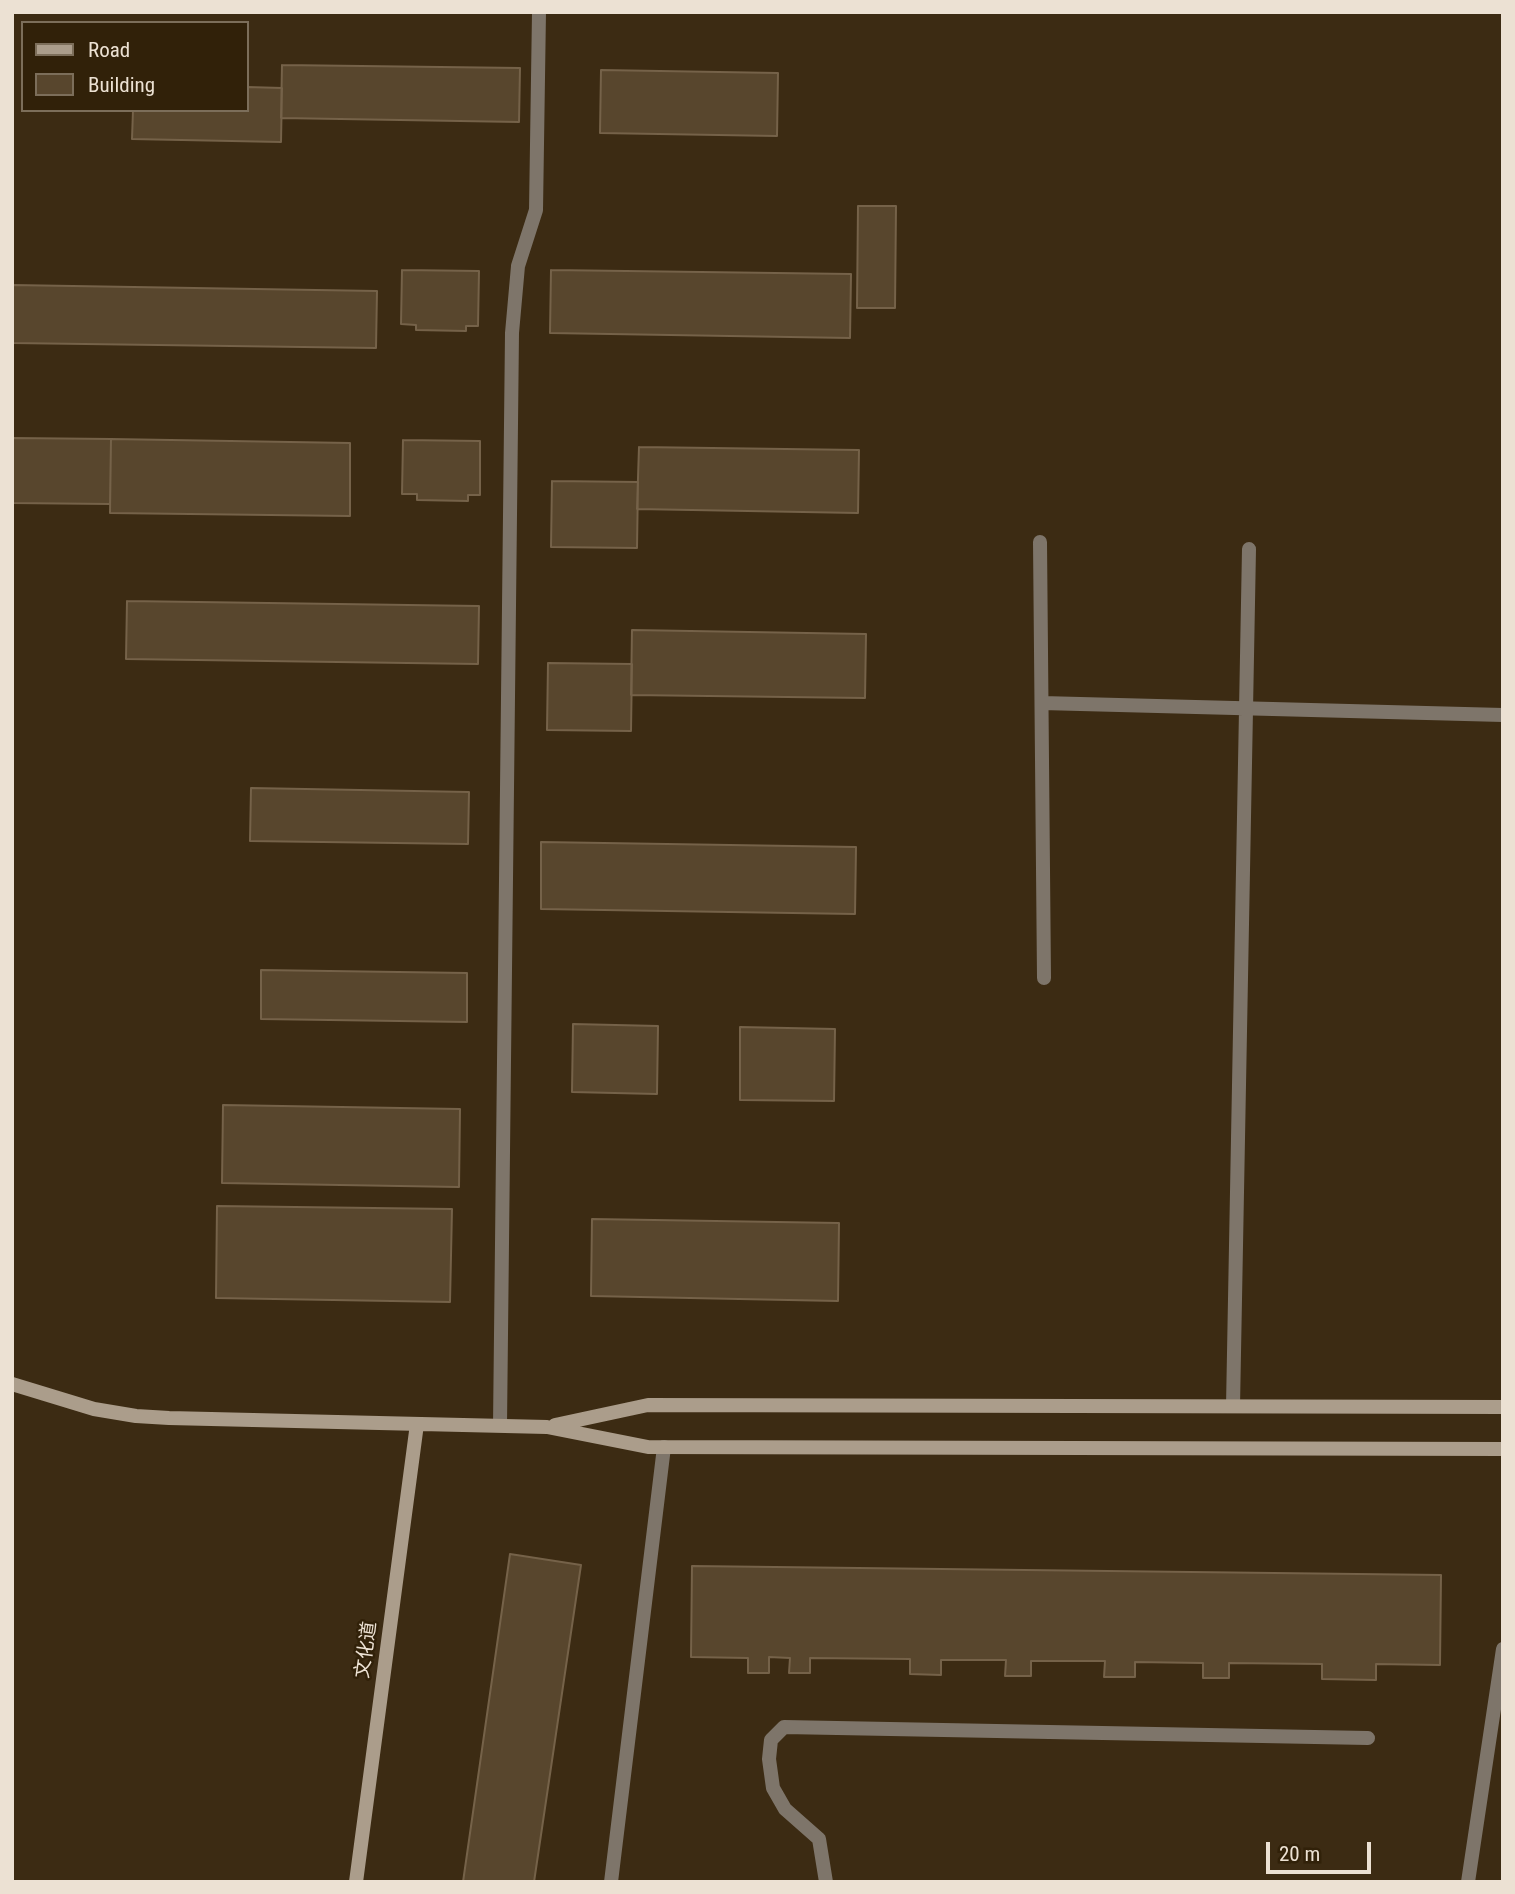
<!DOCTYPE html>
<meta charset="utf-8">
<style>
body{margin:0}
#map{position:relative;width:1515px;height:1894px;overflow:hidden;background:#3c2b13;font-family:"Roboto Condensed",sans-serif}
canvas{display:block}
.frame{position:absolute;inset:0;border:14px solid #ece1d3;pointer-events:none}
.legend{position:absolute;left:21px;top:21px;width:228px;height:91px;box-sizing:border-box;background:#312109;border:2px solid #7c6e5a;margin:0;padding:9px 12px;list-style:none;font-size:21px;color:#ece1d3}
.legend li{display:flex;align-items:center;gap:14px;height:35px}
.legend b{width:35px;border:2px solid #7c6e5a}
.scale{position:absolute;left:1266px;top:1842px;width:105px;height:32px;box-sizing:border-box;border:4px solid #ece1d3;border-top:0;padding-left:9px;font-size:21px;line-height:24px;white-space:nowrap;color:#ece1d3;-webkit-text-stroke:5px #312109;paint-order:stroke}
</style>
<div id="map">
<canvas width="1515" height="1894"></canvas>
<div class="frame"></div>
<ul class="legend">
<li><b style="height:9px;background:#ab9d8b"></b>Road</li>
<li><b style="height:19px;background:#58462d"></b>Building</li>
</ul>
<div class="scale">20 m</div>
</div>
<script>
const ctx = document.querySelector('canvas').getContext('2d');
ctx.lineJoin = 'round';
function fillPath(path, color) {
  ctx.fillStyle = color;
  ctx.fill(path, 'evenodd');
}
function toPath(rows) {
  const path = new Path2D();
  for (const r of rows) {
    path.moveTo(r[0], r[1]);
    for (let i = 2; i < r.length; i += 2) path.lineTo(r[i], r[i + 1]);
  }
  return path;
}
function strokePath(path, color, width, dash) {
  ctx.strokeStyle = color;
  ctx.lineWidth = width;
  ctx.lineCap = dash ? 'butt' : 'round';
  ctx.setLineDash(dash || []);
  ctx.stroke(path);
}
function label(font, color, halo, rows, align = 'center') {
  ctx.font = font + ' "Roboto Condensed","Noto Sans SC",sans-serif';
  ctx.lineWidth = 5;
  ctx.setLineDash([]);
  ctx.textBaseline = 'middle';
  ctx.strokeStyle = halo;
  ctx.fillStyle = color;
  for (const [text, x, y, turn = 0] of rows) {
    ctx.save();
    ctx.translate(x, y);
    ctx.rotate((+turn || 0) * Math.PI / 180);
    ctx.textAlign = isNaN(turn) ? turn : align;
    if (halo) ctx.strokeText(text, 0, 0);
    ctx.fillText(text, 0, 0);
    ctx.restore();
  }
}
const building = toPath([
 [282,65,520,68,519,122,281,118,282,65],
 [601,70,778,73,777,136,600,133,601,70],
 [247,87,282,88,281,142,132,139,133,110,247,110,247,87],
 [858,206,896,206,895,308,857,308,858,206],
 [402,270,479,271,478,326,466,326,466,331,416,330,416,325,401,324,402,270],
 [551,270,851,274,850,338,550,333,551,270],
 [12,285,377,291,376,348,12,343,12,285],
 [12,438,111,439,110,504,12,503,12,438],
 [111,439,350,443,350,516,110,513,111,439],
 [403,440,480,441,480,495,468,495,468,501,417,500,417,494,402,494,403,440],
 [639,447,859,450,858,513,637,509,639,447],
 [552,481,638,482,637,548,551,547,552,481],
 [127,601,479,606,478,664,126,659,127,601],
 [632,630,866,634,865,698,631,695,632,630],
 [548,663,632,664,631,731,547,730,548,663],
 [251,788,469,792,468,844,250,841,251,788],
 [541,842,856,847,855,914,541,909,541,842],
 [261,970,467,973,467,1022,261,1019,261,970],
 [573,1024,658,1026,657,1094,572,1092,573,1024],
 [740,1027,835,1029,834,1101,740,1100,740,1027],
 [223,1105,460,1109,459,1187,222,1183,223,1105],
 [217,1206,452,1209,450,1302,216,1298,217,1206],
 [592,1219,839,1223,838,1301,591,1296,592,1219],
 [510,1554,581,1565,534,1882,463,1882,510,1554],
 [692,1566,1441,1575,1440,1665,1376,1664,1376,1680,1322,1679,1322,1664,1229,1663,1229,1678,1203,1678,1203,1663,1135,1662,1135,1677,1104,1677,1105,1661,1031,1661,1031,1676,1005,1676,1006,1660,941,1660,941,1675,910,1674,910,1659,810,1658,810,1673,789,1673,790,1658,769,1657,769,1673,748,1673,748,1658,691,1657,692,1566]
]);
fillPath(building, '#58462d');
strokePath(building, '#756249', 2);
strokePath(toPath([
 [500,1425,512,333,518,266,536,210,539,12],
 [611,1882,664,1447],
 [826,1882,819,1839,785,1809,773,1788,769,1759,771,1740,784,1727,1368,1738]
]), '#7e756a', 14);
strokePath(toPath([
 [1040,542,1044,978],
 [1042,703,1503,715],
 [1233,1406,1249,549],
 [1468,1882,1503,1649]
]), '#7e756a', 14);
strokePath(toPath([
 [12,1384,94,1409,136,1416,169,1418,547,1427,648,1447,1503,1449],
 [555,1425,648,1405,1503,1407],
 [356,1882,417,1424]
]), '#ab9d8b', 14);
label('19px', '#ece1d3', '#312109', [
 ["文化道",367,1650,-82]
]);
</script>
